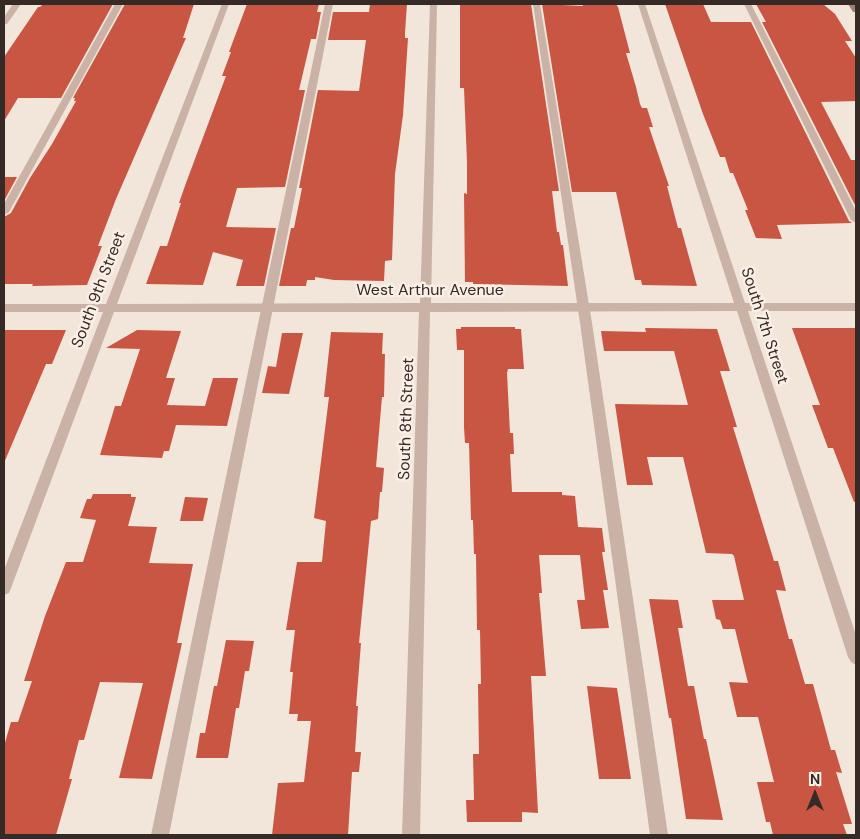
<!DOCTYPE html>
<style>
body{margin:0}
#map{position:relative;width:860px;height:839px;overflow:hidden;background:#f2e5da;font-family:"DM Sans",sans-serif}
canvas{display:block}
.frame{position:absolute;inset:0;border:5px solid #362a27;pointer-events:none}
.north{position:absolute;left:790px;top:769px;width:50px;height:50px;-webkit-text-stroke:4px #faefe7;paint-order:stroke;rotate:0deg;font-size:14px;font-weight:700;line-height:20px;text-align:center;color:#362a27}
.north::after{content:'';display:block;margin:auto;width:18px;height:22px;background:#362a27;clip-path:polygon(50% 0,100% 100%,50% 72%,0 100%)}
</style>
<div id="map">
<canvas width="860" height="839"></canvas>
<div class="frame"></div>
<div class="north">N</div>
</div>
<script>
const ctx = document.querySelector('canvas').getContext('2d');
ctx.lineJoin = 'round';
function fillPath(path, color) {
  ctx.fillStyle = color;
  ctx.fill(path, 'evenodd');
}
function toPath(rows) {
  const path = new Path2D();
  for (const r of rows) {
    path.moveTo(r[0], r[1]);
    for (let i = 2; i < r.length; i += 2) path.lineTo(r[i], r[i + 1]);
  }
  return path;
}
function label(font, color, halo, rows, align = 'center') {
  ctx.font = font + ' "DM Sans",sans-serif';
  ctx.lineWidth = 5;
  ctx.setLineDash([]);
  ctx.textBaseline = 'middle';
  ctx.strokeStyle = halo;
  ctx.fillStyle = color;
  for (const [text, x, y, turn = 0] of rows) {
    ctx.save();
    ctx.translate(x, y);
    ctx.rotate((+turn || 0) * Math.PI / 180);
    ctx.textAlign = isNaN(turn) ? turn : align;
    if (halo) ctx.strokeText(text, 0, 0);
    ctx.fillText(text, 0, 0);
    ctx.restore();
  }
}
fillPath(toPath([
 [43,4,113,4,61,98,18,98,4,121,4,57,38,7,40,7],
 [125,4,194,4,183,38,186,38,182,47,116,199,98,246,102,246,87,285,32,286,33,284,4,284,4,217,11,213,30,178,52,144,76,101,74,101,75,98,73,98],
 [247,4,319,4,317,12,321,12,316,39,311,39,299,90,305,90,285,187,237,188,226,227,276,228,264,286,236,286,243,260,213,252,203,285,146,284,160,246,167,246,181,203,179,203,186,183,226,76,222,76,231,52,229,52],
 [370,4,407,4,405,33,405,38,408,38,403,115,395,174,392,260,385,261,384,281,334,280,315,277,315,280,307,280,306,286,279,286,291,228,294,228,302,188,299,188,318,90,359,91,366,40,328,40,333,12,369,12],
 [460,4,531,4,559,191,552,191,557,232,559,232,561,245,563,245,568,286,473,284,473,282,465,282,464,193,467,194,467,162,464,88,460,88],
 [542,4,583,6,582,4,616,4,618,7,630,53,626,53,636,87,640,104,642,108,647,108,653,127,649,127,669,186,667,186,678,228,681,228,697,286,642,285,641,280,635,280,616,192,572,192],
 [665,4,703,4,711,22,751,22,849,221,852,223,777,225,782,239,756,238,745,210,748,210,733,173,730,173,725,157,720,157,703,114],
 [756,4,823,4,835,14,852,41,845,41,856,58,856,101,821,102,851,160,856,160,856,207,762,22,766,22],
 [4,177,17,177,4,201],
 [461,327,515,327,515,329,521,329,524,369,508,369,507,373,510,433,513,433,514,454,510,454,512,492,562,492,562,495,575,496,578,527,602,528,605,552,602,552,608,590,603,590,609,628,581,629,577,600,585,600,580,555,539,555,542,593,539,593,546,676,531,676,538,813,522,812,522,822,467,822,466,800,474,800,473,754,479,754,478,684,481,684,480,630,477,630,476,554,474,554,473,520,471,520,469,443,465,443,464,427,464,350,457,350,456,329,461,329],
 [645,328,717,329,730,371,720,371,737,427,733,427,774,561,778,561,786,591,776,590,789,639,792,639,805,684,813,684,831,750,835,750,842,773,836,772,852,824,843,824,847,835,773,835,770,822,766,822,757,782,774,782,758,717,737,717,729,682,748,683,735,629,723,629,720,620,716,619,712,600,744,600,734,556,732,554,706,553,683,457,647,457,653,485,627,485,615,404,688,405,674,351,604,351,601,331,646,332],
 [792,328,856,328,856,501,854,502,833,448,828,448,812,405,820,405],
 [4,330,66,330,52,364,46,364,4,463],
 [137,330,181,331,166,378,175,378,167,405,205,406,213,378,238,378,227,426,176,425,169,451,164,451,162,458,100,455,115,406,121,406,140,349,106,348],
 [331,332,383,333,382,354,385,354,384,397,382,397,376,467,384,468,382,492,380,492,378,519,371,521,359,643,361,643,356,706,358,706,355,752,361,752,359,772,352,772,348,835,272,835,278,783,304,782,311,721,297,721,298,714,289,714,293,672,290,672,295,630,286,630,297,562,322,562,326,521,314,518,329,397,324,397],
 [282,333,303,333,289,394,262,393,268,366,276,367],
 [93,494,131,494,131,497,136,497,128,526,157,527,149,563,193,564,177,643,182,643,152,779,119,778,143,683,100,682,84,740,79,740,69,779,72,779,56,835,4,835,4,746,11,722,18,722,32,681,24,681,45,616,66,562,83,562,96,520,80,518,87,499,91,499],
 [185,497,208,498,203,521,180,521],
 [649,599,678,600,683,628,678,628,688,686,694,686,704,739,706,739,723,820,686,819,671,718,669,718],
 [226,640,254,641,249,671,245,671,239,708,236,708,228,758,196,758,200,733,205,733,214,686,217,686],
 [587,686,617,688,631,779,599,779]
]), '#c95642');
fillPath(toPath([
 [115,4,123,4,9,212,4,215,4,204,115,4],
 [325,4,333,4,169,835,151,835,325,4],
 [533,4,540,4,592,323,668,835,650,835,580,323,533,4],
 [744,4,751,4,856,211,856,223,851,220,744,4]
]), '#cab3a6');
fillPath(toPath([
 [13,4,21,4,7,24,4,24,4,17,13,4],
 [222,4,229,4,117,304,420,303,430,4,437,4,431,303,734,303,638,4,645,4,745,303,856,303,856,311,748,311,856,635,856,665,851,662,848,657,737,311,430,312,420,835,402,835,419,312,114,312,11,588,9,593,4,595,4,570,103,312,4,312,4,304,106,304,222,4]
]), '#cab3a6');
fillPath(toPath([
 [848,4,855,4,856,12,853,12,848,4]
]), '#9e8277');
label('16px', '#362a27', '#faefe7', [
 ["South 9th Street",99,290,-69],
 ["West Arthur Avenue",430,291],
 ["South 7th Street",764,326,72],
 ["South 8th Street",407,419,-88]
]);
</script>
